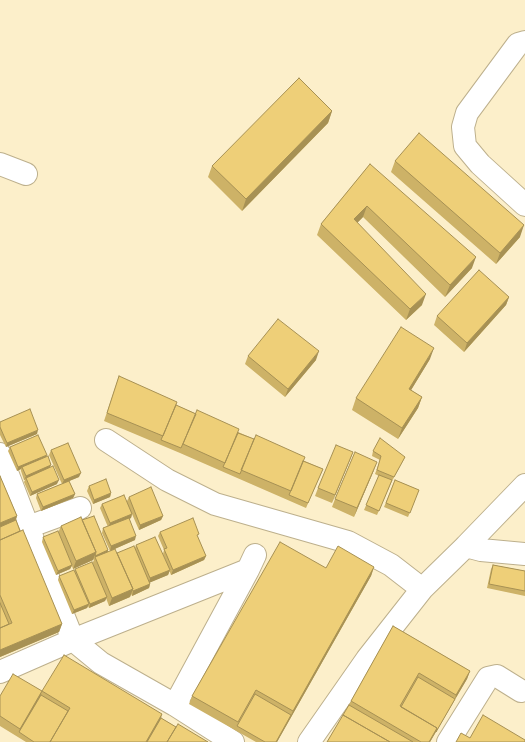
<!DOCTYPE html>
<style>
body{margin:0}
canvas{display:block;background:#fcefca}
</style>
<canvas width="525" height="742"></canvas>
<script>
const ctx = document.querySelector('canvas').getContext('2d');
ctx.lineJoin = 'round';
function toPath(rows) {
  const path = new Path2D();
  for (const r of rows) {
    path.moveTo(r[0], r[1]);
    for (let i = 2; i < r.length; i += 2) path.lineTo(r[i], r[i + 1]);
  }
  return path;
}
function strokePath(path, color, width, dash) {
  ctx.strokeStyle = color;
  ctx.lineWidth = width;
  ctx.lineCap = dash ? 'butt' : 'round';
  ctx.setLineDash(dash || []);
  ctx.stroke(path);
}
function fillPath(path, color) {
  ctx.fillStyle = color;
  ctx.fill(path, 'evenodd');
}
const minor = toPath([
 [525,42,518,44,467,113,463,127,465,146,480,164,525,205],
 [0,164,26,174],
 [106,440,167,480,215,504,348,542,391,565,422,589],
 [0,454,28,527,73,640,101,663,175,705,233,742],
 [28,527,80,508],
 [466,546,481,550,525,554],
 [0,672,73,640,248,570],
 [175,705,248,570,255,555],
 [309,742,367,659,422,589,466,546,525,485],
 [448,742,488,678,497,676,521,691]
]);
strokePath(minor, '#bdb08d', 24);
strokePath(minor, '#fff', 22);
fillPath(toPath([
 [332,111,328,123,242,211,208,177,212,166],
 [395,161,520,237,496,264,391,172],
 [370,164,472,268,445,297,363,217,357,223,422,305,406,320,317,235,321,224],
 [509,297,506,305,464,352,434,325,437,316],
 [248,356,316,360,285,397,245,364],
 [430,359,411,390,422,397,418,408,398,439,352,410,356,398],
 [119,376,176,405,323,469,306,508,180,453,104,421],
 [0,422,37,434,6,447,0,435],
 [10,447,46,457,51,465,50,467,57,484,30,496,24,482,25,480,24,480,21,471,21,469,17,471,8,451],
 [51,450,79,477,69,481,75,494,73,498,41,511,36,498,37,494,62,484,49,455],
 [373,451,405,457,403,461,392,481,377,515,364,510,379,476,375,474,380,460,372,456],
 [353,452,332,503,315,496,318,488],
 [374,470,354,517,332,507,335,499],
 [0,476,17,516,16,520,62,624,59,632,0,657],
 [395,480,419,490,408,517,384,507],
 [89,486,111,493,110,497,93,504,87,491],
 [129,497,163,516,161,520,139,530,132,514,131,518,129,519,135,540,110,551,102,533,103,528,108,527,100,508,102,504,127,501],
 [82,520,108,550,108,552,117,553,135,548,136,545,170,570,168,575,150,582,150,584,149,588,132,596,131,594,130,597,109,606,106,598,105,601,89,608,88,606,87,608,72,614,58,580,59,576,75,571,75,569,92,564,94,560,93,559,93,560,73,569,72,566,70,569,56,575,42,542,43,537,58,533,61,526],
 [160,532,198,538,206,556,204,560,171,575,163,554,164,550,158,536],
 [493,565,525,571,525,596,487,588,491,569],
 [374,567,371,576,277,742,256,742,189,704,192,696,326,568],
 [393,626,470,671,467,679,430,742,327,742,349,705,351,701],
 [42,691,41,695,42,691,162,714,161,718,176,727,208,742,26,742,0,726,0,696]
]), '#cdb267');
fillPath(toPath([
 [332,111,328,123,242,211,246,199],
 [367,206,363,217,350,230,354,219],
 [524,225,520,237,496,264,500,253],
 [476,257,472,268,445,297,450,285],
 [426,294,422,305,406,320,410,309],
 [509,297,506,305,464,352,467,343],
 [434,348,430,359,405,400,409,389],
 [319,351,316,360,285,397,288,389],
 [422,397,418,408,398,439,402,428],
 [38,430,37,434,6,447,7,443],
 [353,452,350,460,332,503,335,495],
 [47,455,45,459,22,467,21,469,17,471,18,467],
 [377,462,374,470,354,517,357,508],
 [51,465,49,469,26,478,24,480,26,476],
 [81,473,79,477,62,484,64,480],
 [59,480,57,484,30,496,32,492],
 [111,493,110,497,93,504,94,500],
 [75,494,73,498,41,511,43,507],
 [132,514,131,518,108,528,110,523],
 [17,516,14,524,0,530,0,523],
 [163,516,161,520,139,530,140,525],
 [136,536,135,540,110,551,111,546],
 [108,550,107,554,95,557,95,556],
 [96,552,93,560,73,569,76,561],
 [206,556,204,560,171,575,173,570],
 [72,565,70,569,56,575,58,571],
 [374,567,371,576,277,742,276,742,291,715,293,711],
 [170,570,168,575,149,583,150,578],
 [150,584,149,588,132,596,133,591],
 [133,589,130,597,109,606,112,598],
 [107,597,105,601,89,608,90,604],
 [89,604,87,608,72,614,74,610],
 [62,624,59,632,0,657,0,650],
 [470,671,467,679,430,742,429,742,455,699,456,695],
 [42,691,39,699,19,732,20,729],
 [162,714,159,723,148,742,146,742]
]), '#a79154');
const building = toPath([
 [299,78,332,111,246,199,212,166,299,78],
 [419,133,524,225,500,253,395,161,419,133],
 [370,164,476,257,450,285,367,206,354,219,426,294,410,309,321,224,370,164],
 [479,270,509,297,467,343,437,316,479,270],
 [278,319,319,351,288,389,248,356,278,319],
 [401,327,434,348,409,389,422,397,402,428,356,398,401,327],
 [119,376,177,402,163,436,107,413,119,376],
 [176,405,196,414,181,448,161,440,176,405],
 [30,409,38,430,7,443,0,427,0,422,30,409],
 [197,410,239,429,225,463,183,444,197,410],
 [238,433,254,439,240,474,223,467,238,433],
 [38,435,47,455,18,467,10,447,38,435],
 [256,435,305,457,291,491,241,470,256,435],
 [380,438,405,457,394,477,377,470,381,456,373,451,380,438],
 [68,443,81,473,64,480,51,450,68,443],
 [336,445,353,452,335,495,318,488,336,445],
 [355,452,377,462,357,508,335,499,355,452],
 [48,456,51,465,26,476,22,467,48,456],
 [303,461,323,469,308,503,289,495,303,461],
 [53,466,59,480,32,492,26,478,53,466],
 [379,475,392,480,379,511,366,505,379,475],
 [0,476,17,516,0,523,0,476],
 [106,479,111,493,94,500,89,486,106,479],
 [395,480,419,490,410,513,386,503,395,480],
 [69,481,75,494,43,507,37,494,69,481],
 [151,487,163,516,140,525,129,497,151,487],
 [124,495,132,514,110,523,102,504,124,495],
 [94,516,108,550,95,556,96,552,82,520,94,516],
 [81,517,96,552,76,561,61,526,81,517],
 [129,518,136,536,111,546,103,528,129,518],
 [193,518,199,534,197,535,206,556,173,570,164,549,167,548,160,532,193,518],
 [16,520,20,531,0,540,0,527,16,520],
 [23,530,62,624,0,650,0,628,12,623,0,595,0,540,23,530],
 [58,531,72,565,58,571,43,537,58,531],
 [155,537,170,570,150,578,136,545,155,537],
 [280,542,326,568,338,546,374,567,293,711,256,690,238,722,192,696,280,542],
 [134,546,150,584,133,591,132,589,133,589,117,553,134,546],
 [115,549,133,589,112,598,95,557,115,549],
 [92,562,107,597,90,604,75,569,92,562],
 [493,565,525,571,525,591,489,584,493,565],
 [74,570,89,604,74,610,59,576,74,570],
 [0,603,9,624,0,628,0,603],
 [393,626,470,671,456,695,419,673,400,706,437,728,429,742,421,742,351,701,393,626],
 [64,655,162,714,146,742,50,742,70,708,42,691,64,655],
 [13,674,42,691,20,729,0,716,0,696,13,674],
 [418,677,455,699,436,732,437,728,401,707,418,677],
 [255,694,291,715,276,742,265,742,237,726,255,694],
 [41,695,68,711,50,742,34,742,19,732,41,695],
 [349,705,413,742,390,742,343,715,349,705],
 [343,715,390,742,327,742,343,715],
 [483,715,525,740,525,742,456,742,461,733,470,738,483,715],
 [161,718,176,727,167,742,147,742,161,718],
 [178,724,208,742,167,742,178,724]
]);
fillPath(building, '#eecf78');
strokePath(building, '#a79154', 1);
</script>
